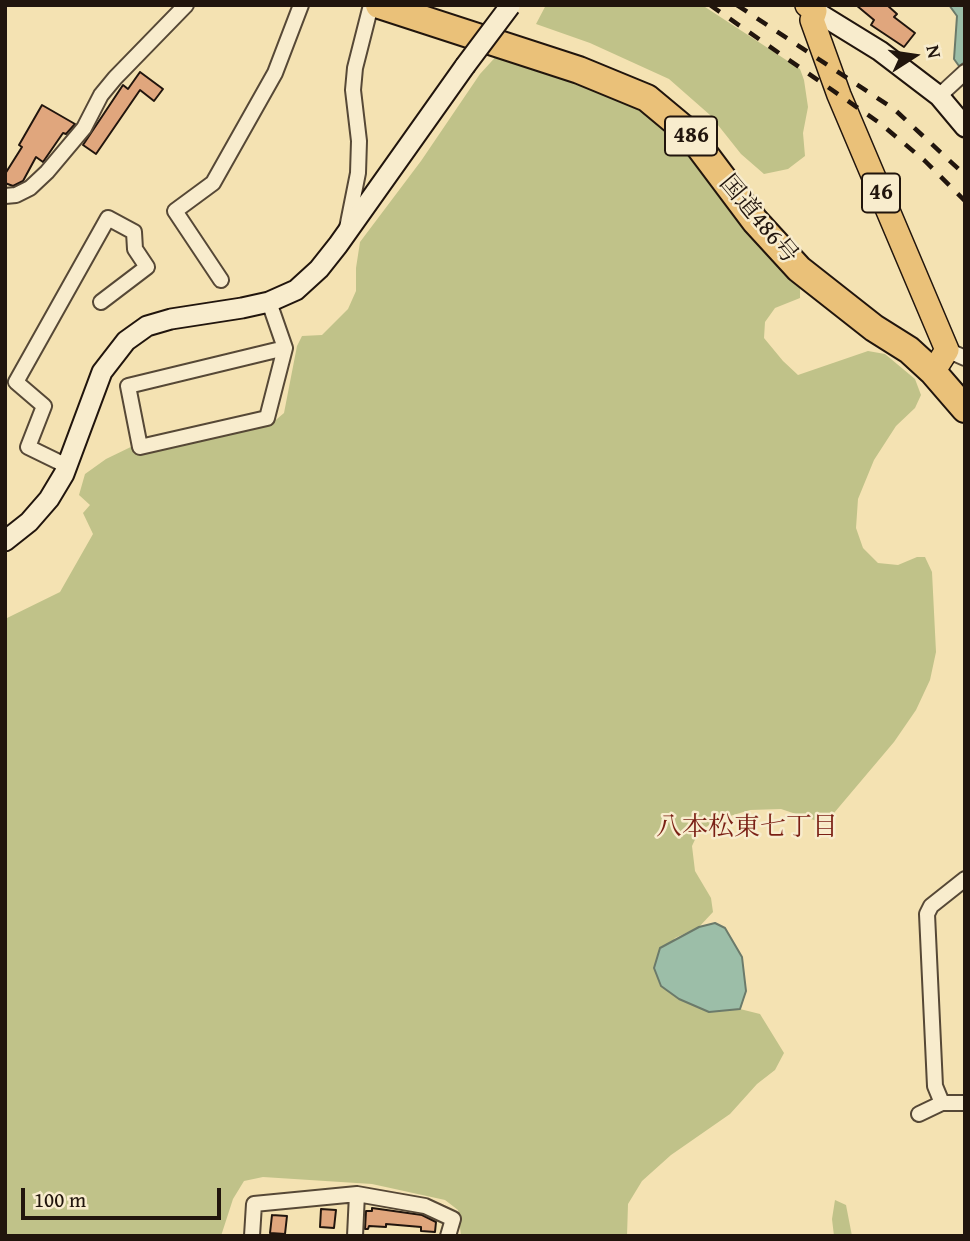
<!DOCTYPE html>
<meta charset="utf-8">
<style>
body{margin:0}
#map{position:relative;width:970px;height:1241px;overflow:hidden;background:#f4e2b2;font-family:"Gentium Book Plus",serif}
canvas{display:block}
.frame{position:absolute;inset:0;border:7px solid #21150d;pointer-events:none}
.north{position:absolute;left:879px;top:21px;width:70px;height:70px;-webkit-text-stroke:5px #f8eccd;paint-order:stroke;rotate:78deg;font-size:19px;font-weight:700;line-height:28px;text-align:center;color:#21150d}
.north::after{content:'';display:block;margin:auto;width:24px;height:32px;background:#21150d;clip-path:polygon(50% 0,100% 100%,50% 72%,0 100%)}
.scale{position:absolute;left:21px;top:1188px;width:200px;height:32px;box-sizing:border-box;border:4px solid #21150d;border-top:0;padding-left:9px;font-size:21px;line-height:24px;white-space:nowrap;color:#21150d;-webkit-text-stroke:5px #f8eccd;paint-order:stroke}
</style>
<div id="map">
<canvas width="970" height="1241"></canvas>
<div class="frame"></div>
<div class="north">N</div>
<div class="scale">100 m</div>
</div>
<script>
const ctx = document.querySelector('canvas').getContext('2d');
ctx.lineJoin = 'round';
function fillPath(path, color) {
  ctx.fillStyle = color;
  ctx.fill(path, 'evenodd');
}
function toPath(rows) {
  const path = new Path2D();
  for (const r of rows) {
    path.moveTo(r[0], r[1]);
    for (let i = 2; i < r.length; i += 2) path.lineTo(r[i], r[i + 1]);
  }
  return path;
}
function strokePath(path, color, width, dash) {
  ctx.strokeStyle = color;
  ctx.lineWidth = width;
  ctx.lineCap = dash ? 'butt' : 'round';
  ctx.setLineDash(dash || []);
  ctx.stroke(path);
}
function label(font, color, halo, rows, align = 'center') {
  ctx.font = font + ' "Gentium Book Plus","Noto Serif JP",serif';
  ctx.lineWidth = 5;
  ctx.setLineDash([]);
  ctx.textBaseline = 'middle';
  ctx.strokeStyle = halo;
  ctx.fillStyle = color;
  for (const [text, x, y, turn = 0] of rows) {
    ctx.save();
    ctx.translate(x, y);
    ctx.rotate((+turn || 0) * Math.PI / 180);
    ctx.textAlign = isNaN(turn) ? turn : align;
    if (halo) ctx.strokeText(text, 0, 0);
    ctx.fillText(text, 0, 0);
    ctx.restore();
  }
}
fillPath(toPath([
 [546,5,702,5,800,69,804,80,808,107,803,133,805,156,788,169,764,174,741,154,710,115,669,79,590,43,536,24],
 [501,51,657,114,767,240,800,287,800,298,775,308,765,322,764,338,783,361,798,375,868,351,885,354,915,379,921,395,915,408,896,426,874,460,858,499,856,528,863,548,878,563,898,565,917,557,925,557,932,572,936,652,930,680,916,710,894,742,834,813,817,821,781,809,750,810,720,819,699,831,692,846,695,871,711,898,713,912,699,927,675,938,654,968,660,985,679,999,709,1012,740,1009,760,1014,784,1053,775,1070,757,1084,730,1114,671,1155,642,1181,628,1204,627,1236,461,1236,458,1210,445,1200,372,1184,263,1177,244,1181,233,1199,221,1236,5,1236,5,619,60,592,93,534,83,513,90,505,79,495,85,474,106,459,139,443,271,424,284,413,297,346,302,336,322,335,348,309,356,291,356,268,360,242,421,161,480,74],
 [835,1200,846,1205,852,1236,834,1236,832,1219]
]), '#c0c289');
const water = toPath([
 [949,5,965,5,965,62,959,66,954,59,957,16,949,5],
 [715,923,725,928,742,957,746,991,740,1009,709,1012,679,999,661,986,654,968,660,948,699,927,715,923]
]);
fillPath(water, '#9cbea8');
strokePath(water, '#6b7a6a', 2);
const building = toPath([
 [856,5,887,5,897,14,894,17,915,33,904,47,871,25,874,20,856,5],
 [140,72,163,89,154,101,140,90,96,154,83,145,123,85,128,89,140,72],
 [42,105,75,124,66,134,63,133,43,162,36,157,23,181,13,186,5,183,5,174,22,147,19,145,42,105],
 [372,1208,422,1215,436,1222,435,1232,421,1231,421,1227,386,1224,386,1227,369,1226,368,1229,365,1229,366,1211,372,1211,372,1208],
 [321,1209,336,1210,334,1228,320,1227,321,1209],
 [272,1215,287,1216,285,1234,270,1233,272,1215]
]);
fillPath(building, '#e0a67d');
strokePath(building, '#21150d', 2);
const street = toPath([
 [939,96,965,72],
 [5,196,16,195,30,188,47,172,84,128,101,95,115,78,186,5],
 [347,228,358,173,359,141,353,90,355,68,371,5],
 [221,280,175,211,213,183,275,73,301,5],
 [269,302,285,348,267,418,140,447,128,386,285,348],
 [947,350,965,358],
 [67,466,28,447,44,406,16,382,108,218,134,232,135,249,147,267,101,302],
 [965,879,931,906,927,914,935,1086,942,1103,965,1103],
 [919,1114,942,1103],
 [252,1236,254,1204,357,1194,425,1206,453,1219,448,1236],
 [355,1236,357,1194]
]);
const secondary = toPath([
 [815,11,880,51,939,96,965,127],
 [5,541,29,522,49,499,64,474,102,372,126,341,147,326,171,319,242,308,269,302,296,290,319,269,338,245,465,66]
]);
const primary = toPath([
 [807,5,815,11,812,20,839,95,947,350,933,372]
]);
const highway = toPath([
 [379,5,579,70,647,98,689,133,755,221,799,269,874,328,909,350,933,372,965,409]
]);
strokePath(street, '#564836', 18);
strokePath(secondary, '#21150d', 23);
strokePath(primary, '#21150d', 26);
strokePath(highway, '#21150d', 30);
strokePath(street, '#f8eccd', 14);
strokePath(secondary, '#f8eccd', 19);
strokePath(primary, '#eac179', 23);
strokePath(highway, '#eac179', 26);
strokePath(toPath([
 [710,5,881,124,925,161,965,201],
 [737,5,894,109,965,175]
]), '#21150d', 4.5, [12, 12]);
const secondaryBridge = toPath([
 [465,66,510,6]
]);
strokePath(secondaryBridge, '#21150d', 23, []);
strokePath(secondaryBridge, '#f8eccd', 19);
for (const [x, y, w] of [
 [691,136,52],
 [881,193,38]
]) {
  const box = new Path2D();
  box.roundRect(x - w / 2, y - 19.5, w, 39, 5);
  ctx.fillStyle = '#f8eccd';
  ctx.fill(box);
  strokePath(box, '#21150d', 2);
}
label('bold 23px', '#21150d', null, [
 ["486",691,136],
 ["46",881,193]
]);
label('24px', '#21150d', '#f8eccd', [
 ["国道486号",758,220,50]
]);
label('26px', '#7a1f14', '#f8eccd', [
 ["八本松東七丁目",747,828]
]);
</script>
